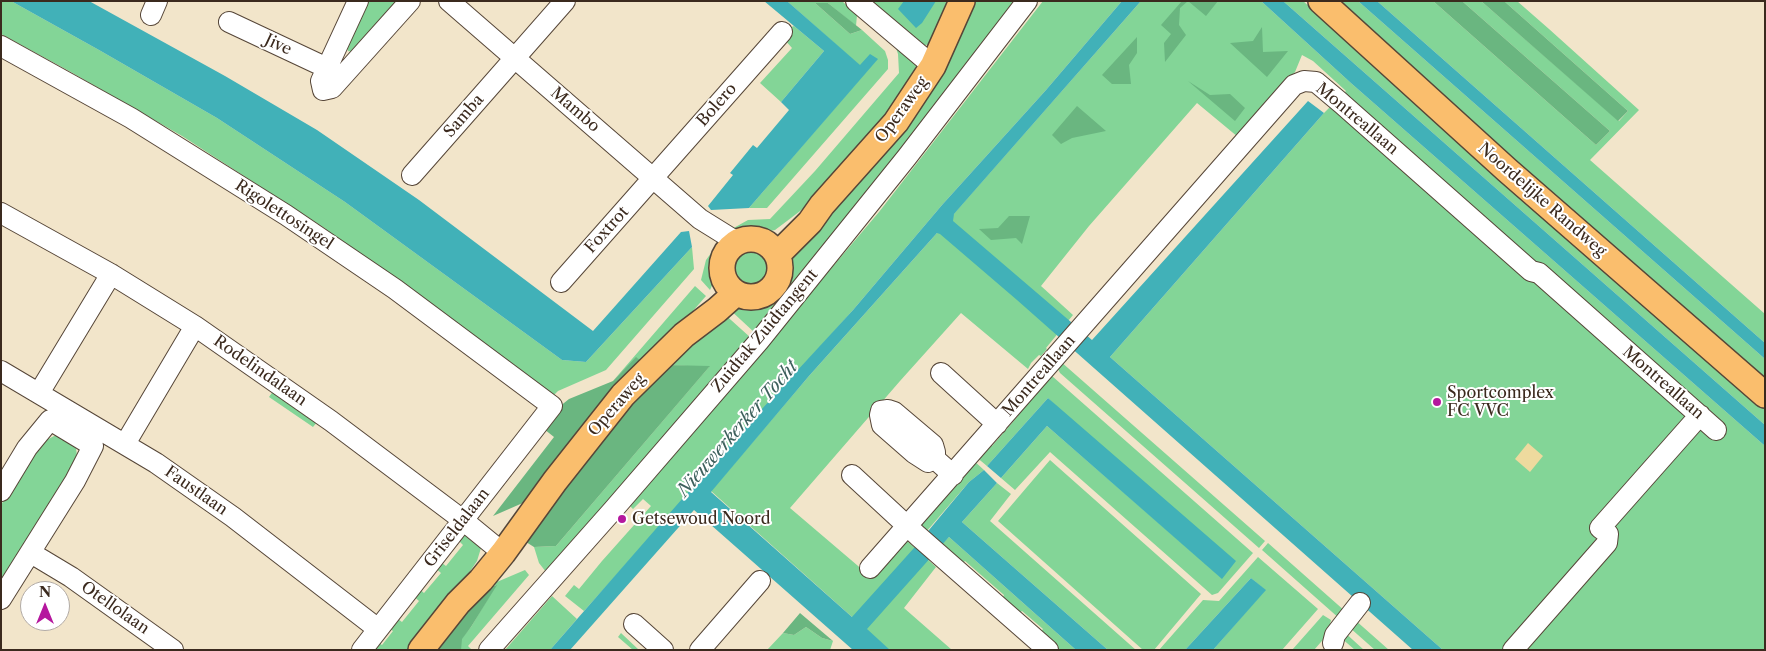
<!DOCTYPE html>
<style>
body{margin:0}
#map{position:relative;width:1766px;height:651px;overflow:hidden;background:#f2e5ca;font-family:"Libre Caslon Text",serif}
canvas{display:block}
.frame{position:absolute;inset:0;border:2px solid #3b2a1e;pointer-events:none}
.north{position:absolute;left:20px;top:581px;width:50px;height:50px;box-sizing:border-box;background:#fff;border:1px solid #b1aaa5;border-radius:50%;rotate:0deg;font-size:14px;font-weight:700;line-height:20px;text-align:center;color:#3b2a1e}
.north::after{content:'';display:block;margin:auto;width:18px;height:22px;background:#b5179e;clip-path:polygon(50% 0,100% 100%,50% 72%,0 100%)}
</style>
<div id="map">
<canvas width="1766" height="651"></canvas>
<div class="frame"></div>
<div class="north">N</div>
</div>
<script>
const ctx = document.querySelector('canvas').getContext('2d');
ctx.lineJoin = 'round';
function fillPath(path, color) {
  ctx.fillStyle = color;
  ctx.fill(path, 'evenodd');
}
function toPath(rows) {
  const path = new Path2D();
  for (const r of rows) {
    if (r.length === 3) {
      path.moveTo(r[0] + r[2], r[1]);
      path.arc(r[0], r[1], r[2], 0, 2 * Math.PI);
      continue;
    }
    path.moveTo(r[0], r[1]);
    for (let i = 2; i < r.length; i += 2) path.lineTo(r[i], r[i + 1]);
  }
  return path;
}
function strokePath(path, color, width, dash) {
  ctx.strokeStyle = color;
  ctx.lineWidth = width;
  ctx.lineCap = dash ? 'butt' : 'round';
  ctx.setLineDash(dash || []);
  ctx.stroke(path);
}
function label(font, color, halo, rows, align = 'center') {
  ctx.font = font + ' "Libre Caslon Text",serif';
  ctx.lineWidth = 4;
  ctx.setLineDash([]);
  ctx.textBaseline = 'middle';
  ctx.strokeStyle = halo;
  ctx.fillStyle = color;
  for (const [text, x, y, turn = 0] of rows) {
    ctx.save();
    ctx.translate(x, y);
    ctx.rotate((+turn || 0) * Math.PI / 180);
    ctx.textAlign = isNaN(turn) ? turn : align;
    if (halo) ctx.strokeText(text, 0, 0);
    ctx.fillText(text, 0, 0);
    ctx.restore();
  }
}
fillPath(toPath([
 [1,1,11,1,99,50,217,118,345,202,562,360,586,362,692,247,694,269,606,370,558,391,550,399,508,361,341,240,325,233,326,229,182,136,69,71,1,34],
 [367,1,404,1,353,52,348,51,346,43],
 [787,1,842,1,857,15,856,26,828,3,815,3,850,34,862,30,885,51,888,60,888,69,767,208,749,208,877,59,860,66],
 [868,1,956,1,932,43,926,45,921,45],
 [973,1,1016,1,808,269,755,333,727,307,740,302,753,302,767,300,775,297,780,291,787,277,787,260],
 [1043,1,1122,1,1046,90,942,205,853,310,584,611,565,596,574,585,579,589,602,561,651,506,643,499,633,509,627,503,767,344,879,212],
 [1141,1,1261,1,1352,84,1765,446,1765,650,1443,650,1110,357,1324,113,1346,91,1313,61,1302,55,1295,72,1238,137,1197,103,1089,226,1041,286,1073,315,1046,348,1047,349,1041,356,1039,355,1031,363,1028,369,961,313,900,381,790,508,871,577,905,539,936,567,904,608,952,650,889,650,711,491,809,376,937,233],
 [1283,1,1303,1,1393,80,1765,408,1765,425],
 [1333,1,1358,1,1765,359,1765,378],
 [1377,1,1433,1,1596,145,1610,131,1462,1,1481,1,1619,121,1628,111,1504,1,1517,1,1549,29,1639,110,1590,160,1765,314,1765,343],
 [794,26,824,51,781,102,760,83,792,48,784,39,789,28],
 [895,45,913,59,916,66,915,76,897,107,808,205,787,221,775,230,766,232,730,230,748,220,770,219,815,171,899,73,898,54],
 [714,249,715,279,710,290,701,280,706,260],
 [751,250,756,250,766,257,769,268,764,278,760,282,749,284,739,279,734,269,734,263,740,253],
 [695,286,706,296,657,352,632,373,640,360,636,358,613,381],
 [721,311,751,338,546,572,539,563,534,547,556,546,709,367,666,365],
 [1060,361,1265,541,1259,548,1060,373,1057,367],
 [1047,375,1052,376,1253,553,1218,593,1212,595,1050,452,1015,490,1001,478,1047,426,1222,578,1048,398,987,466,975,456,988,443,992,446,1018,416,1014,412],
 [274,390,318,421,313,427,269,397],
 [56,435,71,438,76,448,78,464,1,592,1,505,37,445],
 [973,460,984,470,969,482,926,532,919,527,923,515,937,507,965,476,962,473],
 [1050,460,1201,594,1154,650,1143,650,998,521],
 [997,483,1011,494,990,521,1136,650,1108,650,962,522],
 [470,534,481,548,477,561,450,601,412,650,372,650,375,640,382,645,393,631,386,626,394,616,402,622,419,601,411,594,417,587,424,593,441,573,433,566,438,560,446,566,463,545,456,538,457,536],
 [949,537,1076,650,1059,650,1040,633,1043,629,1022,611,1018,614,1002,599,1004,595,965,561,962,564,941,545],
 [1268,543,1389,650,1375,650,1262,550],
 [1258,557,1318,609,1282,650,1213,650,1265,590,1251,578,1185,650,1159,650,1203,600,1219,601],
 [525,570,529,575,468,646,472,650,461,650,461,639,471,627,496,585,478,590],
 [552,596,577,619,550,650,505,650],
 [1323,615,1331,620,1328,634,1314,650,1292,650],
 [806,627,822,638,833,641,830,650,767,650,783,633,794,635],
 [1342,630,1364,650,1355,650,1340,637],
 [621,633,639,650,633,650,618,637]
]), '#83d597');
fillPath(toPath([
 [1182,1,1218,1,1206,16,1188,1,1180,8,1179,25,1186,35,1165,62,1164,43,1171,34,1161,25],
 [1433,1,1462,1,1610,131,1596,145],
 [1481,1,1504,1,1628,111,1618,121],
 [815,3,828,3,862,30,850,34],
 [1262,27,1263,52,1288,51,1267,77,1230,43,1253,41],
 [1137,37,1137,53,1129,65,1131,84,1112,84,1102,75],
 [1188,81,1210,95,1230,94,1245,108,1235,121],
 [1077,106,1106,131,1072,138,1061,144,1052,135],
 [1009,216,1030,216,1022,244,1016,238,991,240,979,229,998,228],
 [636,357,640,360,632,373,525,502,493,516,554,437,544,429,559,407,569,399,613,381],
 [666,365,710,366,556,546,534,547,526,542,522,538,624,406],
 [497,585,471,627,462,639,461,650,432,650,478,590],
 [800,613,833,641,822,638,806,627,794,635,783,633]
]), '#6ab680');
fillPath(toPath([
 [1528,443,1543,456,1530,472,1515,459]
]), '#eeda9e');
fillPath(toPath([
 [11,1,89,1,225,76,317,130,419,200,593,331,681,232,689,231,692,247,586,362,562,360,345,202,217,118,99,50],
 [764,1,787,1,860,65,870,54,878,59,749,208,711,210,708,206,733,175,730,173,753,145,757,148,789,110,781,102,824,51],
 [904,1,936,1,922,23,916,28,898,9],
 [1122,1,1141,1,954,214,953,221,1092,340,1308,101,1324,113,1110,357,1443,650,1413,650,1017,300,940,234,937,233,809,376,711,492,852,617,914,548,969,482,984,470,997,483,962,522,1108,650,1076,650,949,537,867,629,890,650,853,650,694,510,570,650,550,650,738,435,853,310,942,205,1046,90],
 [1261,1,1283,1,1765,425,1765,446,1352,84],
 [1358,1,1377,1,1765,343,1765,359],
 [1048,398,1236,561,1222,579,1047,426,1001,478,987,466],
 [1251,578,1266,590,1213,650,1185,650]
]), '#41b1b8');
const minor = toPath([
 [358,1,321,81,323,90,332,88,410,1],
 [449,1,700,219,737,242],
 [856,1,933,66],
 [151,15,157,1],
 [229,22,327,68],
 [1,46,131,118,286,215,395,289,552,406,362,650],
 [412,175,565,1],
 [1,213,111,274,195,326,331,421,464,521,503,553],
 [561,282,782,32],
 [1,371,156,463,233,517,378,629],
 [941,373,997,424],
 [39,393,111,274],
 [125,444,195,326],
 [935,459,928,462,914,453,882,425,880,415,881,411,888,410,894,412,933,445,935,452,935,459,953,475],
 [852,475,918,536,1048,650],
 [1,491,27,448,50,420,93,446,75,481,1,599],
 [31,553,71,577,173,650],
 [870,568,1294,85,1304,81,1316,82,1341,103,1531,271,1539,273,1716,430],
 [634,624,663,650],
 [1333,643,1335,635,1360,603],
 [489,650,613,510,759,341,907,157,1027,1],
 [700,650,760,581],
 [1513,650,1607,543,1608,534,1600,528,1700,415]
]);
const major = toPath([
 [1321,1,1507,170,1765,395],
 [751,268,29],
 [777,255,810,222,822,205,896,122,933,66,962,1],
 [421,650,458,603,481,580,503,553,555,481,623,395,684,335,717,310,736,293]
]);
strokePath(minor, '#564638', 22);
strokePath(major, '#564638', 28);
strokePath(minor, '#fff', 20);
strokePath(major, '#fabe6d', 25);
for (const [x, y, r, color] of [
 [1437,402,5,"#b5179e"],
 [622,519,5,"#b5179e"]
]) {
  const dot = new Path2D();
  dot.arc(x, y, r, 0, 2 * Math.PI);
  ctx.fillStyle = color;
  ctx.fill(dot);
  strokePath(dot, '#fff', 2);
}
label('16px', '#3b2a1e', '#fff', [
 ["Jive",278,45,25],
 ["Bolero",717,105,-49],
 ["Mambo",575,110,41],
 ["Operaweg",902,110,-54],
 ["Samba",464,116,-49],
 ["Montreallaan",1357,119,40],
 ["Noordelijke Randweg",1542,200,41],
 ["Rigolettosingel",284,215,33],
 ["Foxtrot",607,230,-48],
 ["Zuidtak Zuidtangent",765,331,-50],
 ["Rodelindalaan",260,371,35],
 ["Montreallaan",1039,376,-49],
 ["Montreallaan",1663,383,41],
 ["Operaweg",617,405,-49],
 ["Faustlaan",196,491,35],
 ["Griseldalaan",457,528,-52],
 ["Otellolaan",115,608,35]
]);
label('16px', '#3b2a1e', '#fff', [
 ["Sportcomplex",1447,393],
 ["FC VVC",1447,411],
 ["Getsewoud Noord",632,519]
], 'left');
label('italic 18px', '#3d605c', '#fff', [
 ["Nieuwerkerker Tocht",738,429,-49]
]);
</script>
